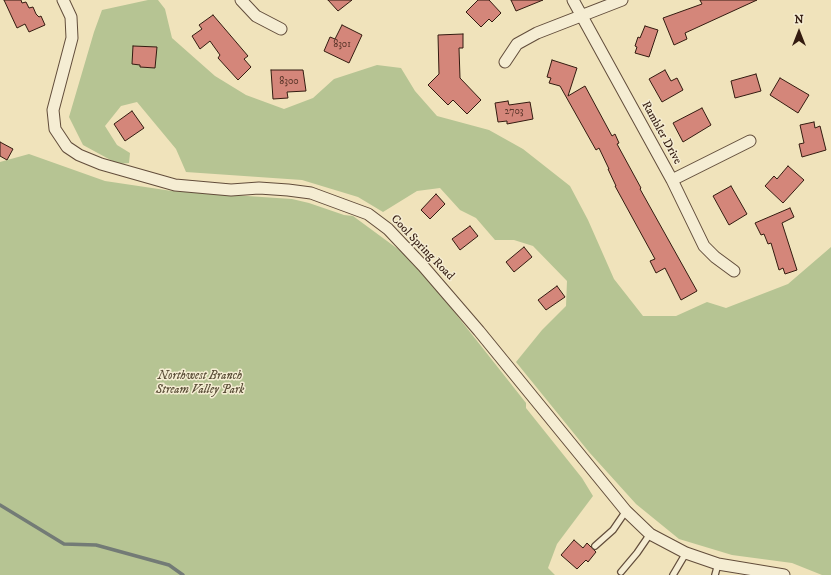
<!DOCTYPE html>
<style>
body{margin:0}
#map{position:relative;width:831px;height:575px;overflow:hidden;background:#f0e3bb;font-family:"IM FELL DW Pica",serif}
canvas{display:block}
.north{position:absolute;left:779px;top:12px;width:40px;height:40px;-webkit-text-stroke:3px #f5edd3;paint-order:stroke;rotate:0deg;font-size:11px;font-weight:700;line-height:16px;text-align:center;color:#331b10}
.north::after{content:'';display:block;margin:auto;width:14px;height:18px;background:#331b10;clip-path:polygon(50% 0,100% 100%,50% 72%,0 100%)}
</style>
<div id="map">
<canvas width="831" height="575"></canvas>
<div class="north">N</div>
</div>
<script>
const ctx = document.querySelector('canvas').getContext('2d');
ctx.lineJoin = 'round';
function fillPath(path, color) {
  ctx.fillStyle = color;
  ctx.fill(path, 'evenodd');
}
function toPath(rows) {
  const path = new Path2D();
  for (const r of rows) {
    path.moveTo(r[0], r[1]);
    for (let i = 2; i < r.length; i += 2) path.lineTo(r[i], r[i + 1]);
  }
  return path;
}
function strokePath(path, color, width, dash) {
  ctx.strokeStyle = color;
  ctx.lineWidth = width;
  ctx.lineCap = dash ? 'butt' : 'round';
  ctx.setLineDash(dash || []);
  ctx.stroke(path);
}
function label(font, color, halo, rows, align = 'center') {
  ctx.font = font + ' "IM FELL DW Pica",serif';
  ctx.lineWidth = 3;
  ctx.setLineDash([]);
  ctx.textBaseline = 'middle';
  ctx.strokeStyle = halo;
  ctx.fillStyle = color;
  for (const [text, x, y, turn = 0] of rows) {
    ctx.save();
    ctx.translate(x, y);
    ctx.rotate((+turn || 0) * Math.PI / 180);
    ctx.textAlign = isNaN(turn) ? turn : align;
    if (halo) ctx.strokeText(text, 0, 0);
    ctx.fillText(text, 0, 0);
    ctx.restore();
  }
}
fillPath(toPath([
 [148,0,158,0,165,9,172,38,215,76,246,95,284,109,313,98,334,79,377,65,401,68,415,91,437,116,489,130,523,149,570,186,588,220,614,279,643,316,676,316,707,302,726,308,788,284,831,247,831,575,822,575,792,563,732,555,679,539,636,504,589,452,516,362,542,330,566,306,567,281,533,246,514,240,495,240,476,218,460,210,440,188,417,191,383,212,358,197,302,180,186,172,176,149,137,102,121,106,105,126,117,145,130,153,129,163,118,164,83,145,69,117,94,32,102,10],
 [29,154,105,181,172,191,292,199,309,203,344,215,353,216,402,252,425,275,526,403,526,408,582,478,593,496,557,544,548,568,555,575,0,575,0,162]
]), '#b6c493');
strokePath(toPath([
 [0,505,64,544,96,545,169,565,183,575]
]), '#737b76', 3.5);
const building = toPath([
 [4,0,21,0,22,3,26,2,29,8,33,7,36,14,39,17,41,16,45,25,29,32,25,24,17,28,4,0],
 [328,0,352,0,338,11,328,0],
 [478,0,489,0,501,13,492,22,489,19,481,27,466,12,478,0],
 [511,0,543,0,516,11,511,0],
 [700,0,757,0,685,33,687,39,674,45,663,18,702,4,700,0],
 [213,15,248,56,244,59,251,67,238,80,218,58,220,55,210,41,200,49,192,36,202,29,199,25,213,15],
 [342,25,362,35,349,63,324,51,330,37,335,39,342,25],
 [645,26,658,30,649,57,635,53,637,47,635,46,638,37,640,38,645,26],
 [463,34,463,48,459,48,460,78,481,100,467,114,453,100,448,105,428,85,439,74,438,35,463,34],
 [133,46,157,47,155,68,140,67,140,65,132,64,133,46],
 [552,60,577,68,568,96,585,86,612,136,615,134,619,143,617,144,641,188,640,189,697,291,681,300,665,268,656,273,650,261,655,259,615,186,616,186,608,169,609,169,599,148,596,150,560,86,549,83,551,78,547,77,552,60],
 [271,70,303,70,306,91,287,92,288,98,273,99,271,70],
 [665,70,671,81,677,78,683,90,662,102,649,79,665,70],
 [756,74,761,91,735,98,731,81,756,74],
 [780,78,809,95,798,113,770,95,780,78],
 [508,101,509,105,530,102,533,119,507,124,507,121,498,122,495,103,508,101],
 [702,108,711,125,683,142,673,123,702,108],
 [132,111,144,128,125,141,114,124,132,111],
 [814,122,815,128,820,126,826,150,802,157,799,144,804,143,800,125,814,122],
 [0,142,13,149,7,160,0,156,0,142],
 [788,166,804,180,783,203,765,186,774,176,777,179,788,166],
 [731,186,747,214,729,225,713,196,731,186],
 [436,194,445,204,430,219,421,210,436,194],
 [790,208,794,217,782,223,797,270,785,274,783,268,779,270,771,243,768,244,764,234,761,235,755,223,790,208],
 [470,226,478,236,460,250,452,239,470,226],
 [524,247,532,257,514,272,506,262,524,247],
 [557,286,565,297,546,310,538,300,557,286],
 [574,540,583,548,587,543,596,552,588,562,586,560,577,569,561,555,574,540]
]);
fillPath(building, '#d4867a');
strokePath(building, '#331b10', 1);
const service = toPath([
 [595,546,613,530,626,511],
 [621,572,637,553,650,534],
 [673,575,686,553],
 [715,575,718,564]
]);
const minor = toPath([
 [63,0,71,17,72,38,53,110,55,129,67,147,79,155,101,164,175,185,231,190,259,188,288,190,311,193,368,214,388,229,423,266,479,331,626,511,650,534,686,553,718,564,784,575],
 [241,0,256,16,281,29],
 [573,0,672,180,704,246,715,257,734,271],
 [505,62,517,44,537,33,622,0],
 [672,180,750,141]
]);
strokePath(service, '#624d3b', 8);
strokePath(minor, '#624d3b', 13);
strokePath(service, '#f5edd3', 5.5);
strokePath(minor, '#f5edd3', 11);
label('10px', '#5b362a', null, [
 ["8301",342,45],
 ["8300",289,82],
 ["2703",514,112]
]);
label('12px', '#331b10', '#f5edd3', [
 ["Rambler Drive",661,133,61],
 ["Cool Spring Road",422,248,46]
]);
label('italic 12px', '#5a4e37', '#f5edd3', [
 ["Northwest Branch",200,377],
 ["Stream Valley Park",200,391]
]);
</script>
